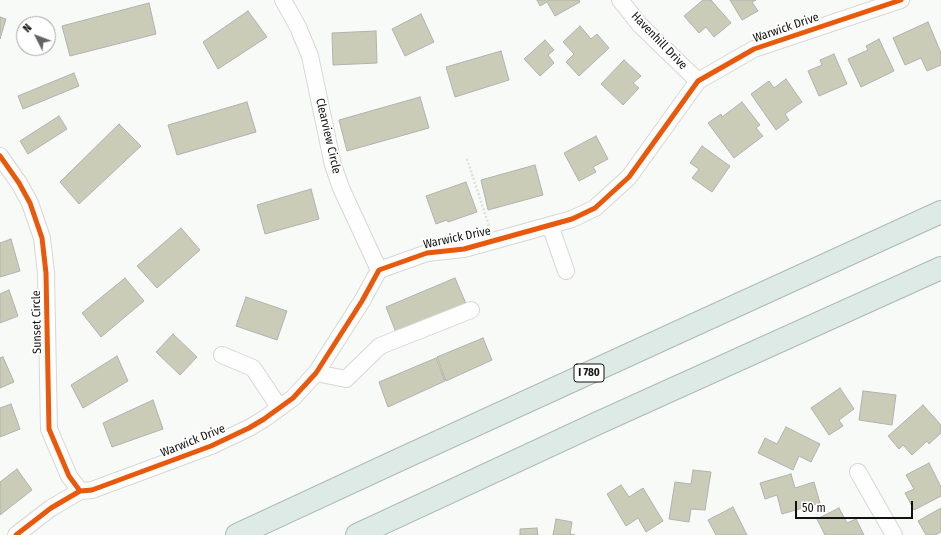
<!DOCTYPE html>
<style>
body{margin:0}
#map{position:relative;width:941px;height:535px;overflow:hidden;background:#f8faf7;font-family:"Fira Sans Condensed",sans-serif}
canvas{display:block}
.north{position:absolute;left:16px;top:16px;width:40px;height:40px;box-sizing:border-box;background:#fff;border:1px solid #a0a1a0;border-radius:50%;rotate:312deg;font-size:11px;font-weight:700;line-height:16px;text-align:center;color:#121311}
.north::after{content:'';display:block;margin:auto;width:14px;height:18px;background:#626462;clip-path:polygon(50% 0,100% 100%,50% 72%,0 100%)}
.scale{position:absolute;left:795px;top:501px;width:118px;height:18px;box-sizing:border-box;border:2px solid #121311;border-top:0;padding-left:5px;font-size:12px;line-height:14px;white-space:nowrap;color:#121311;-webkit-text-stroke:3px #fff;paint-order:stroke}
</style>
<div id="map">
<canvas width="941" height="535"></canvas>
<div class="north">N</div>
<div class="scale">50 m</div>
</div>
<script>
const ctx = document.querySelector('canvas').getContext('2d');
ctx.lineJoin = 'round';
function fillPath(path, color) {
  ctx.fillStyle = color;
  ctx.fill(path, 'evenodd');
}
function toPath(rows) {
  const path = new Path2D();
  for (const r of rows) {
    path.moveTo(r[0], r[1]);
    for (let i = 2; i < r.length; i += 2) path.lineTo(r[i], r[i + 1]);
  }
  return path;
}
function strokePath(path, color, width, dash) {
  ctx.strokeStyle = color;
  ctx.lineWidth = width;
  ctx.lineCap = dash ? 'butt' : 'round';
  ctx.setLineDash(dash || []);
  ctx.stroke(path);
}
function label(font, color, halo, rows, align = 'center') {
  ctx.font = font + ' "Fira Sans Condensed",sans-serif';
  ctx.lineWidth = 3.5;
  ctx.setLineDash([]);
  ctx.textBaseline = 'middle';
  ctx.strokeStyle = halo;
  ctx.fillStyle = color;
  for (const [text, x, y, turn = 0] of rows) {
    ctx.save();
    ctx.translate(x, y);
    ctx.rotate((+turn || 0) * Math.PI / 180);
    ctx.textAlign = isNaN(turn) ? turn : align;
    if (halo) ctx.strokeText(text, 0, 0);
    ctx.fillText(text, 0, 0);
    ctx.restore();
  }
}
const building = toPath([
 [537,0,579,0,580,2,555,16,547,2,540,6,537,0],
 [703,0,711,0,731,23,714,37,706,27,699,33,684,16,703,0],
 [730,0,756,0,752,2,758,11,742,20,730,0],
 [149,3,156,34,70,56,62,26,149,3],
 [248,11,267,37,218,69,203,42,248,11],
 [421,14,434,42,405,56,392,29,421,14],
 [0,17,6,19,0,39,0,17],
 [928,22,941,53,941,65,927,71,921,58,905,65,893,38,928,22],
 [580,26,591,39,597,34,609,48,579,76,566,62,574,54,563,42,580,26],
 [376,31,377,63,333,65,332,33,376,31],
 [879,39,894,71,861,87,848,59,868,50,866,46,879,39],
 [545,40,554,50,548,55,554,63,540,76,524,59,545,40],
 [501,51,509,80,455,97,446,67,501,51],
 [834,54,847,84,819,96,808,71,822,65,820,60,834,54],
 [624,60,641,76,633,83,639,88,623,105,601,84,624,60],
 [74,73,79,86,23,109,18,96,74,73],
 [786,79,802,102,785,114,789,120,776,130,751,94,769,81,774,88,786,79],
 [420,97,429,128,347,151,339,120,420,97],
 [247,102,256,132,177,155,168,125,247,102],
 [742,102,760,125,756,128,763,136,734,158,708,123,721,114,722,117,742,102],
 [59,116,67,129,28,154,20,141,59,116],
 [119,124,141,146,79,204,60,182,119,124],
 [596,136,608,159,593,167,596,172,579,181,564,153,596,136],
 [702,146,730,166,712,192,692,178,699,169,690,163,702,146],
 [535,165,543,195,488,210,481,180,535,165],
 [466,182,477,212,448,222,447,220,436,224,426,196,466,182],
 [311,189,319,219,265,234,257,205,311,189],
 [181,228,200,250,157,288,137,266,181,228],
 [11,239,20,271,0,277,0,243,11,239],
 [125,278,144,301,101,337,82,313,125,278],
 [455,278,467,306,397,335,386,307,455,278],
 [9,290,18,316,0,323,0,294,9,290],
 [246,297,287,311,277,340,236,326,246,297],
 [173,334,197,357,180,375,156,352,173,334],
 [483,338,492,360,446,381,437,357,483,338],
 [117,356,128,381,83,408,71,385,117,356],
 [3,357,14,382,0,388,0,358,3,357],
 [436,358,445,381,388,407,379,382,436,358],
 [840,388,854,409,839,420,843,426,829,435,811,408,840,388],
 [863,391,896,395,892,425,859,420,863,391],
 [153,400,163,429,112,447,103,423,153,400],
 [11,404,20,429,0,437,0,408,11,404],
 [923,405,941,425,941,433,929,444,927,441,912,455,903,445,899,449,888,436,923,405],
 [786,427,820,444,811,462,799,456,793,470,758,453,765,438,777,444,786,427],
 [929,463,941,487,941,496,914,510,905,493,914,489,906,475,929,463],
 [17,469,32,490,0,515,0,482,17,469],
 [693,470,711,472,705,510,691,509,689,522,669,519,675,482,691,484,693,470],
 [791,474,795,488,814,482,820,503,782,514,777,495,765,499,760,483,791,474],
 [621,485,629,497,643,488,663,521,646,532,638,518,626,526,607,494,621,485],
 [733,507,747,535,716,535,708,520,733,507],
 [839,508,847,523,856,519,864,535,825,535,817,519,839,508],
 [941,508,941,532,935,535,926,535,918,521,941,508],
 [556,519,572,522,570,534,575,535,553,535,556,519],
 [537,528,538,535,519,535,520,535,520,529,537,528]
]);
fillPath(building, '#caccb7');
strokePath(building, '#b1b2b0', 1);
const minor = toPath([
 [283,0,298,27,310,56,333,165,341,188,379,270],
 [620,0,640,25,698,81],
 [0,156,19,183,30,203,42,238,46,273,49,429,69,476,80,491],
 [550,225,566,271],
 [222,355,253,368,279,407],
 [316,373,346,379,380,346,471,310],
 [858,472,894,535],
 [16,535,51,508,80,491,92,490,211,446,249,428,264,419,293,398,316,373,362,301,379,270,427,253,464,249,572,219,595,208,629,177,698,81,754,49,901,0]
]);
const highway = toPath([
 [237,535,403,458,941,212],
 [357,535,598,423,941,268]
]);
strokePath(minor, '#d5d7d5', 18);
strokePath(highway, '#adbab4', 24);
strokePath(toPath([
 [467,159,489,226]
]), '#dedfde', 2.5, [2, 2]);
strokePath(minor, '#fefefe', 16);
strokePath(highway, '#deeae5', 22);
strokePath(toPath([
 [0,156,19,183,30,203,42,238,46,273,49,429,69,476,80,491],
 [16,535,51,508,80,491,92,490,211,446,249,428,264,419,293,398,316,373,362,301,379,270,427,253,464,249,572,219,595,208,629,177,698,81,754,49,901,0]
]), '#e8590c', 5);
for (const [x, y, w] of [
 [589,373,30]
]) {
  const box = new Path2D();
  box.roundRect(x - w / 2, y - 9, w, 18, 3);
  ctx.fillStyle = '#fff';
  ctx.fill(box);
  strokePath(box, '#121311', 1);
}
label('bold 11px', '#121311', null, [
 ["I 780",589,373]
]);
label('12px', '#121311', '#fff', [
 ["Warwick Drive",786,28,-19],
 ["Havenhill Drive",659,41,46],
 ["Clearview Circle",328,136,77],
 ["Warwick Drive",457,238,-12],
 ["Sunset Circle",37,322,-91],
 ["Warwick Drive",193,441,-22]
]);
</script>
